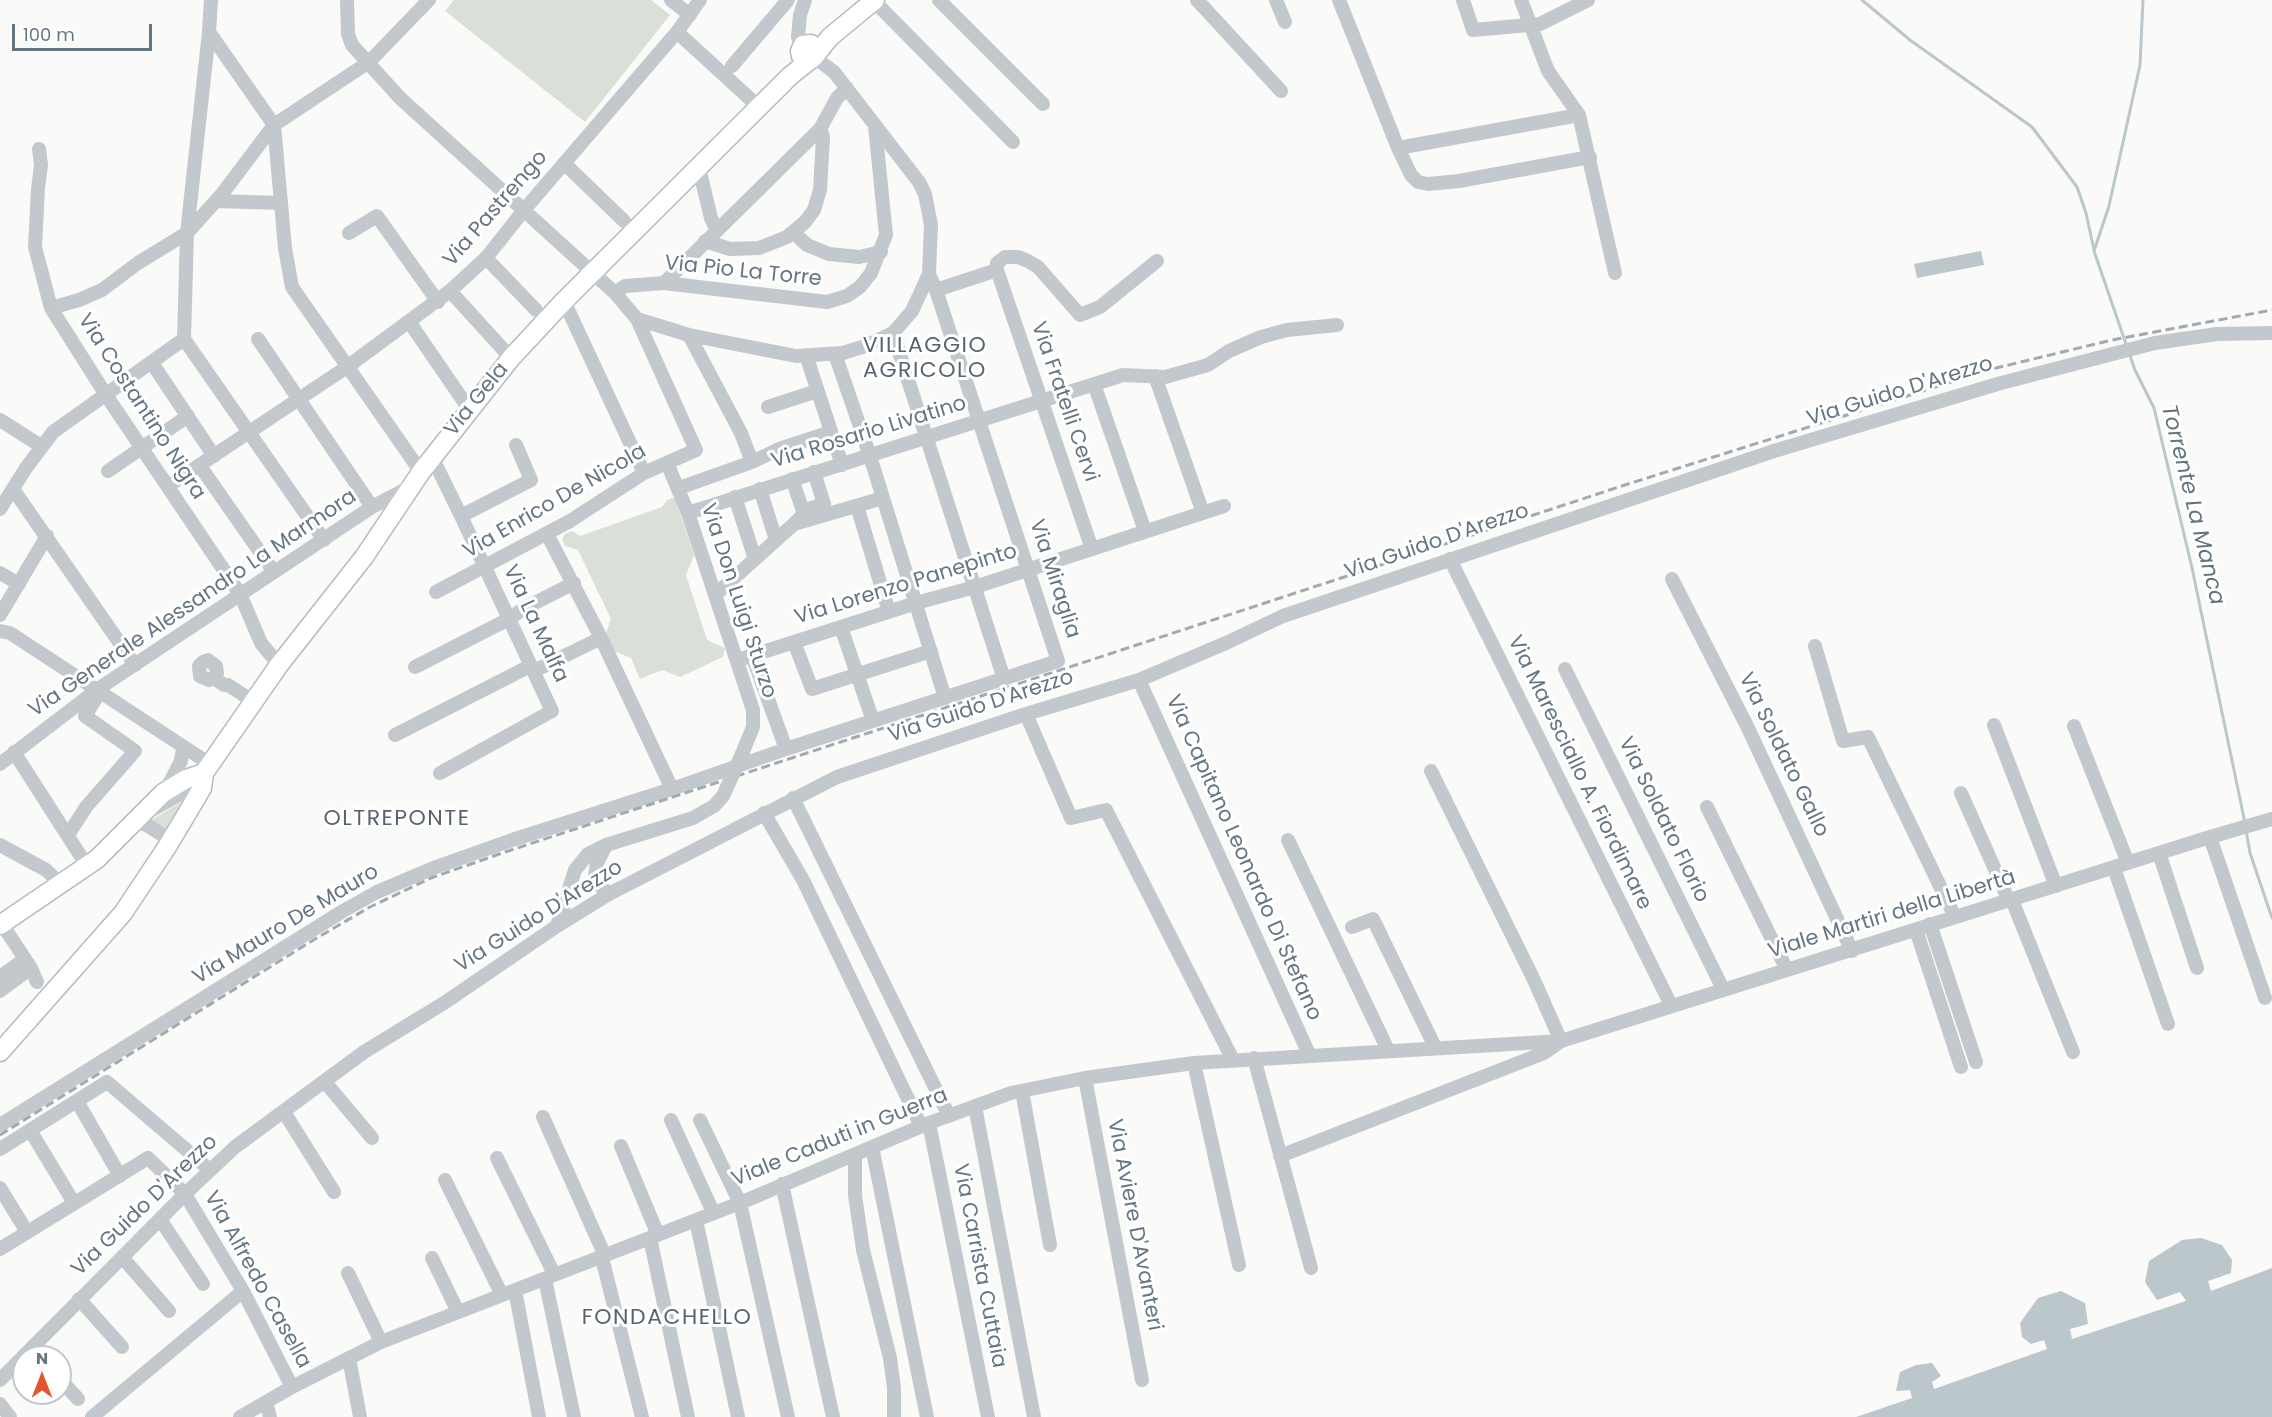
<!DOCTYPE html>
<meta charset="utf-8">
<style>
body{margin:0}
#map{position:relative;width:2272px;height:1417px;overflow:hidden;background:#fafaf8;font-family:Poppins,sans-serif}
canvas{display:block}
.north{position:absolute;left:12px;top:1345px;width:60px;height:60px;box-sizing:border-box;background:#fff;border:2px solid #c1c8cd;border-radius:50%;rotate:0deg;font-size:16px;font-weight:700;line-height:24px;text-align:center;color:#657683}
.north::after{content:'';display:block;margin:auto;width:21px;height:27px;background:#e4572e;clip-path:polygon(50% 0,100% 100%,50% 72%,0 100%)}
.scale{position:absolute;left:12px;top:24px;width:140px;height:27px;box-sizing:border-box;border:3px solid #657683;border-top:0;padding-left:8px;font-size:18px;line-height:21px;white-space:nowrap;color:#657683;-webkit-text-stroke:4px #fff;paint-order:stroke}
</style>
<div id="map">
<canvas width="2272" height="1417"></canvas>
<div class="north">N</div>
<div class="scale">100 m</div>
</div>
<script>
const ctx = document.querySelector('canvas').getContext('2d');
ctx.lineJoin = 'round';
function fillPath(path, color) {
  ctx.fillStyle = color;
  ctx.fill(path, 'evenodd');
}
function toPath(rows) {
  const path = new Path2D();
  for (const r of rows) {
    path.moveTo(r[0], r[1]);
    for (let i = 2; i < r.length; i += 2) path.lineTo(r[i], r[i + 1]);
  }
  return path;
}
function strokePath(path, color, width, dash) {
  ctx.strokeStyle = color;
  ctx.lineWidth = width;
  ctx.lineCap = dash ? 'butt' : 'round';
  ctx.setLineDash(dash || []);
  ctx.stroke(path);
}
function label(font, color, halo, rows, align = 'center') {
  ctx.font = font + ' Poppins,sans-serif';
  ctx.lineWidth = 6;
  ctx.setLineDash([]);
  ctx.textBaseline = 'middle';
  ctx.strokeStyle = halo;
  ctx.fillStyle = color;
  for (const [text, x, y, turn = 0] of rows) {
    ctx.save();
    ctx.translate(x, y);
    ctx.rotate((+turn || 0) * Math.PI / 180);
    ctx.textAlign = isNaN(turn) ? turn : align;
    if (halo) ctx.strokeText(text, 0, 0);
    ctx.fillText(text, 0, 0);
    ctx.restore();
  }
}
fillPath(toPath([
 [454,0,651,0,670,15,585,122,445,11],
 [673,498,675,498,694,555,686,575,707,640,725,648,723,657,680,677,662,670,640,679,631,658,614,651,606,633,611,619,578,550,565,546,562,539,565,534,572,531,580,536,662,507,667,500],
 [181,802,167,831,150,821]
]), '#dadfd7');
fillPath(toPath([
 [1981,251,1984,265,1917,278,1914,264],
 [2201,1238,2222,1245,2232,1260,2231,1273,2208,1281,2211,1291,2272,1268,2272,1417,1856,1417,1912,1398,1910,1390,1896,1391,1900,1372,1916,1365,1932,1363,1941,1376,1932,1382,1934,1389,2047,1349,2044,1340,2031,1344,2022,1337,2020,1323,2038,1298,2061,1291,2085,1303,2088,1324,2070,1329,2072,1339,2186,1301,2180,1292,2157,1300,2145,1282,2149,1261,2182,1240]
]), '#bbc7cb');
strokePath(toPath([
 [1862,0,1910,40,2032,127,2077,187,2086,213,2094,250],
 [2127,347,2094,251,2109,206,2140,65,2143,0],
 [2129,353,2135,370,2154,408,2192,568,2245,823],
 [2246,830,2250,853,2272,918]
]), '#bbc7cb', 3);
const major = toPath([
 [810,59,801,56,800,51,803,45,811,44,815,47,816,52],
 [204,773,279,665,364,557,421,472,511,358,564,301,790,76,814,57,830,37,875,0],
 [0,925,97,859,163,793,186,779,204,773],
 [0,1052,123,913,167,847,195,800,202,788,204,773]
]);
strokePath(major, '#b5babe', 21);
strokePath(toPath([
 [347,0,348,34,352,45,400,98,615,293,637,319,696,450,644,473,570,521,436,592],
 [671,0,690,15],
 [939,0,1043,104],
 [1197,0,1281,91],
 [1276,0,1285,22],
 [1339,0,1398,148,1411,175,1418,182,1428,184,1459,181,1590,157],
 [1463,0,1473,30,1540,24,1588,0],
 [1521,0,1548,71,1579,115,1615,273],
 [874,1,1013,142],
 [209,32,274,125,285,248,292,287,421,472],
 [677,32,760,108],
 [801,48,798,37,800,15,805,0],
 [732,66,788,0],
 [1398,148,1579,115],
 [39,149,41,165,38,189,35,247,51,308,106,395,240,594,261,643,279,665],
 [564,163,624,221],
 [699,168,711,218,716,229],
 [216,201,281,203],
 [349,233,377,216,438,302],
 [794,233,807,245,829,254,859,257,881,252],
 [705,241,730,249,759,248,787,237,805,222,814,210,820,190,823,137,820,129],
 [486,258,536,310],
 [664,283,820,129,837,98,847,88],
 [936,290,997,270],
 [450,291,511,358],
 [615,293,625,286,664,283,827,302,847,296,860,287,871,273,886,235,875,126],
 [564,301,644,473],
 [51,308,79,300,102,290,138,263,187,233,222,194,274,125,369,62,429,0],
 [637,319,689,335,796,356,843,353,865,346,893,333,912,311,929,274,931,225,925,194,919,182,834,72,814,57],
 [410,323,469,409],
 [893,333,1004,679],
 [689,335,741,433,752,462],
 [184,339,324,540],
 [258,339,372,507],
 [835,354,870,456,945,698],
 [806,355,842,465],
 [152,363,214,456],
 [1155,376,1203,513],
 [1094,384,1145,531],
 [768,407,817,391],
 [0,420,41,446],
 [430,460,437,467,461,516,552,711,440,773],
 [667,463,688,513,753,710,753,727,742,754],
 [200,466,274,572],
 [108,471,188,416],
 [792,479,803,511],
 [168,486,347,367,450,291,486,258,524,210,677,32,700,0],
 [679,488,752,462,779,449,831,432],
 [13,489,135,665],
 [760,489,776,540],
 [735,497,755,559],
 [857,506,889,612],
 [0,509,26,468,53,432,184,339,187,233,209,32,211,0],
 [688,513,1123,375,1165,377,1208,365,1229,351,1261,337,1287,330,1337,325],
 [461,516,531,480,516,445],
 [794,524,801,517,803,511,824,504,814,472],
 [547,534,601,638,672,789],
 [1092,549,997,270,997,263,1005,257,1018,257,1028,261,1038,267,1080,315,1100,307,1157,261],
 [1450,559,1671,1005],
 [0,573,19,584],
 [1672,579,1747,726,1852,951],
 [716,594,794,524,883,498],
 [0,615,47,536],
 [841,627,873,721],
 [0,631,10,633,210,764],
 [794,642,812,689,931,651],
 [1815,646,1843,741,1868,737,1955,917],
 [752,655,786,749],
 [738,660,916,603,975,587,1224,506],
 [415,667,509,619,523,609,574,583],
 [1565,669,1723,989],
 [534,671,601,638],
 [214,678,217,673,216,666,208,660,203,662,199,666,200,676,209,680,214,678,224,685,228,685,254,702],
 [1139,680,1309,1054],
 [1026,714,1071,818,1106,810,1233,1060],
 [1994,725,2056,886],
 [2074,726,2128,863],
 [395,735,530,666],
 [14,752,87,866],
 [0,764,98,689,372,507,410,487],
 [166,790,181,761,183,748],
 [1961,793,2009,901],
 [793,798,949,1116],
 [1707,807,1787,970],
 [152,810,191,788,202,788],
 [764,813,803,880,921,1126],
 [133,825,139,823,147,825,164,836,167,847],
 [68,835,86,807,135,751,85,716,95,700,91,696],
 [2210,837,2265,998],
 [1288,840,1388,1050],
 [0,845,46,870,61,884],
 [606,845,597,863,595,876,597,883,609,894],
 [2159,853,2197,968],
 [2114,868,2168,1024],
 [2012,900,2073,1052],
 [2,924,31,968,37,982],
 [1930,924,1976,1062],
 [557,926,575,870,588,854,606,845,693,818,714,806,723,796],
 [1352,927,1373,919,1435,1047],
 [1916,930,1961,1067],
 [0,977,25,959],
 [0,991,31,968],
 [1254,1058,1311,1268],
 [1194,1063,1239,1265],
 [1085,1078,1142,1380],
 [325,1082,372,1138],
 [1022,1091,1050,1245],
 [77,1101,120,1176],
 [975,1106,1034,1417],
 [284,1112,334,1192],
 [543,1117,605,1256],
 [671,1120,713,1212],
 [700,1120,740,1203,788,1417],
 [929,1123,988,1417],
 [0,1125,343,911,377,892,436,867,512,840,672,789,786,749,1058,661,936,290,929,274],
 [30,1130,74,1203],
 [621,1146,658,1235],
 [872,1147,927,1417],
 [0,1149,107,1082,210,1170],
 [855,1155,855,1195,863,1250,890,1358,894,1388,894,1417],
 [1280,1156,1544,1053,1561,1041,1534,980,1431,771],
 [497,1158,554,1274],
 [445,1180,502,1295],
 [782,1184,833,1417],
 [0,1188,27,1232],
 [160,1219,203,1284],
 [696,1220,738,1417],
 [650,1238,688,1417],
 [0,1249,148,1158,185,1194,243,1291,292,1387],
 [122,1257,169,1311],
 [432,1258,458,1312],
 [602,1258,642,1417],
 [348,1273,381,1342],
 [545,1279,574,1417],
 [515,1290,539,1417],
 [79,1299,122,1347],
 [349,1358,360,1417],
 [60,1379,78,1399],
 [0,1380,185,1194,235,1147,364,1052,444,1003,557,926,609,894,837,777,1026,714,1139,680,1226,643,1283,616,1774,451,2001,383,2155,343,2217,334,2272,333],
 [266,1402,270,1417],
 [0,1404,10,1417],
 [92,1417,243,1291],
 [240,1417,292,1387,381,1342,740,1203,929,1123,1011,1093,1085,1078,1194,1063,1561,1041,2210,837,2272,819]
]), '#c3c8cc', 14);
strokePath(major, '#fff', 18);
strokePath(toPath([
 [0,1135,315,939,370,907,431,878,505,852,1628,484,1996,368,2112,340,2272,310]
]), '#a2aab0', 3, [9, 4.5]);
strokePath(toPath([
 [723,796,742,754]
]), '#c3c8cc', 14);
label('21px', '#657683', '#fff', [
 ["Via Pastrengo",496,209,-49],
 ["Via Pio La Torre",743,272,6],
 ["Via Guido D'Arezzo",1900,392,-17],
 ["Via Gela",477,400,-51],
 ["Via Fratelli Cervi",1064,402,71],
 ["Via Costantino Nigra",141,407,57],
 ["Via Rosario Livatino",869,433,-17],
 ["Via Enrico De Nicola",555,502,-30],
 ["Via Guido D'Arezzo",1437,542,-19],
 ["Via Miraglia",1054,579,72],
 ["Via Lorenzo Panepinto",906,585,-17],
 ["Via Don Luigi Sturzo",738,601,72],
 ["Via Generale Alessandro La Marmora",193,604,-34],
 ["Via La Malfa",535,624,65],
 ["Via Guido D'Arezzo",981,707,-18],
 ["Via Soldato Gallo",1783,755,64],
 ["Via Maresciallo A. Fiordimare",1579,773,64],
 ["Via Soldato Florio",1663,820,64],
 ["Via Capitano Leonardo Di Stefano",1243,858,66],
 ["Viale Martiri della Libertà",1892,915,-17],
 ["Via Guido D'Arezzo",539,917,-32],
 ["Via Mauro De Mauro",286,925,-31],
 ["Viale Caduti in Guerra",840,1138,-22],
 ["Via Guido D'Arezzo",145,1206,-44],
 ["Via Aviere D'Avanteri",1134,1225,79],
 ["Via Carrista Cuttaia",979,1266,79],
 ["Via Alfredo Casella",257,1280,61]
]);
ctx.letterSpacing = '1.5px';
label('22px', '#57646e', '#fff', [
 ["VILLAGGIO",925,346],
 ["AGRICOLO",925,371],
 ["OLTREPONTE",397,819],
 ["FONDACHELLO",667,1318]
]);
ctx.letterSpacing = '0px';
label('italic 22px', '#60757c', '#fff', [
 ["Torrente La Manca",2192,505,76]
]);
</script>
